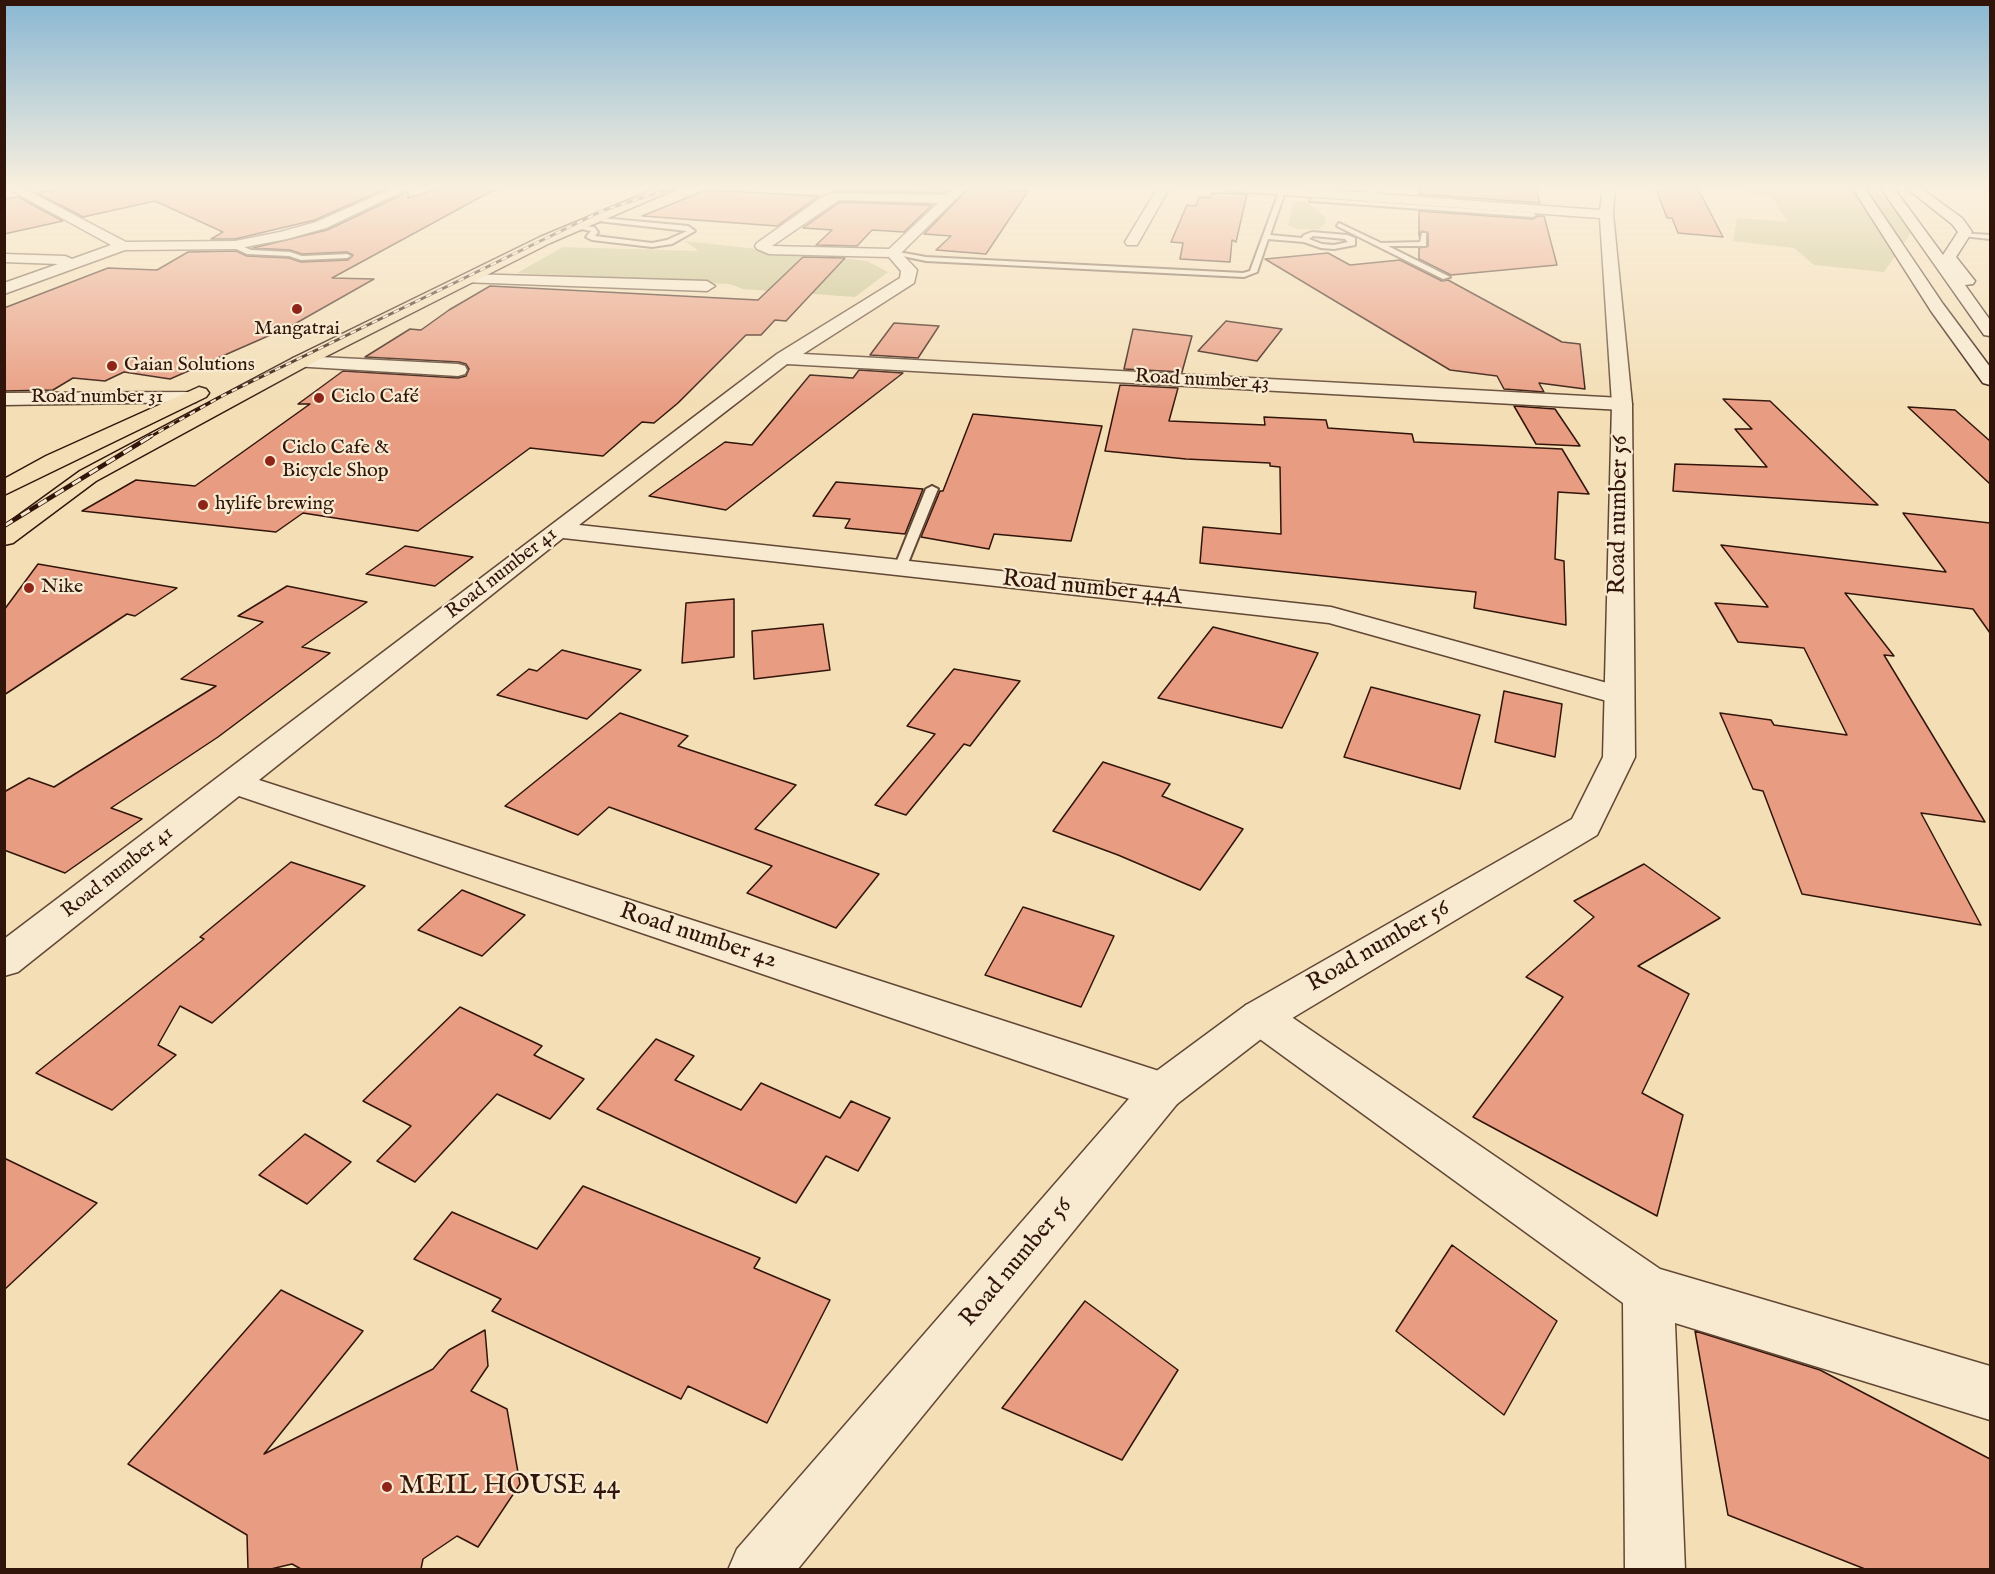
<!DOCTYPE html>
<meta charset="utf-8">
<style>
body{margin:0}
#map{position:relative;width:1995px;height:1574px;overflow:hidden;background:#f3deb6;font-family:"IM FELL English",serif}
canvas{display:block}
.frame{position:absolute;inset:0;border:6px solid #32150a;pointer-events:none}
</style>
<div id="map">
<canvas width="1995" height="1574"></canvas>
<div class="frame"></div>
</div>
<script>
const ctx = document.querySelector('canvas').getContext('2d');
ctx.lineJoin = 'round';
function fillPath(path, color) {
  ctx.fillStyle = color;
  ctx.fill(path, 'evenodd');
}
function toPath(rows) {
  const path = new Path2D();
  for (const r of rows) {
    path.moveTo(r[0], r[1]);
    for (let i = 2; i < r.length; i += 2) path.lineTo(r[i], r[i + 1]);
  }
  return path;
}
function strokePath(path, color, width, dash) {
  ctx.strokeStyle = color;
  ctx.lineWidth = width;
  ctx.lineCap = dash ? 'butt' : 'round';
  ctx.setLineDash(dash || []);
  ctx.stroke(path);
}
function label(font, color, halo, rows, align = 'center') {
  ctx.font = font + ' "IM FELL English",serif';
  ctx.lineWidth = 4.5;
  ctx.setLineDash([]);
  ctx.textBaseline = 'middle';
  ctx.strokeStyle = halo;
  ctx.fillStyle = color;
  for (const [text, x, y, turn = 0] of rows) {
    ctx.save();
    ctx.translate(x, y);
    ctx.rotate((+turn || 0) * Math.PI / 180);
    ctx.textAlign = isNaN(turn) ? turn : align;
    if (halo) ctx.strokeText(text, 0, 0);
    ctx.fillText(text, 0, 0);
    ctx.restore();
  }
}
fillPath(toPath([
 [1743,187,1872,187,1915,227,1884,272,1814,265,1794,248,1733,241,1737,218,1788,222,1770,196,1746,192],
 [1293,201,1307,202,1325,217,1326,223,1319,229,1298,229,1288,226],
 [685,241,867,261,888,272,855,297,743,289,730,284,517,273,563,247,698,251]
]), '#c3bf88');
const building = toPath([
 [68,187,389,187,315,220,235,239,211,239,223,232,155,201,83,217,37,193,68,187],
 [444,187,499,187,332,278,374,279,291,326,170,379,124,372,105,381,73,378,53,390,4,391,4,308,108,268,157,270,188,252,236,251,247,256,289,258,301,262,348,260,353,255,347,252,302,254,290,250,253,248,327,230,408,192,408,198,444,187],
 [839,187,951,187,945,193,834,191,839,187],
 [970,187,1028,191,986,254,936,250,951,236,924,234,970,187],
 [1419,187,1536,187,1540,203,1419,194,1419,187],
 [1655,187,1697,187,1723,237,1678,233,1672,218,1667,218,1655,187],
 [706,190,819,196,777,226,642,216,706,190],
 [1212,193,1247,194,1236,242,1232,240,1230,262,1180,259,1183,243,1171,242,1187,205,1196,206,1199,197,1210,198,1212,193],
 [18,197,63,221,4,234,4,199,18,197],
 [840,202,932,205,904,232,872,230,857,246,816,245,832,230,803,228,840,202],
 [1419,211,1533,219,1538,216,1544,216,1557,265,1451,275,1419,259,1419,248,1428,246,1428,233,1422,231,1419,236,1419,211],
 [1328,253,1350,265,1400,260,1442,281,1448,280,1562,342,1580,344,1585,389,1539,383,1544,392,1504,389,1497,376,1450,370,1265,259,1328,253],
 [803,257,845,258,786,321,775,320,761,335,746,335,678,403,654,423,642,422,603,456,530,448,418,531,303,513,276,532,82,511,136,480,195,486,310,404,298,404,343,371,458,378,466,376,469,369,466,364,459,362,365,357,410,329,421,330,449,310,490,286,758,300,803,257],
 [1226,321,1282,329,1257,361,1198,351,1226,321],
 [894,323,939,326,918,358,870,355,894,323],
 [1133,329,1192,336,1182,372,1124,369,1133,329],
 [859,370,903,373,726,510,649,496,725,442,752,445,810,375,853,378,859,370],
 [1120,385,1178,388,1169,421,1265,425,1264,417,1326,420,1328,428,1412,434,1414,442,1562,449,1589,494,1558,492,1555,559,1564,561,1566,625,1474,608,1476,592,1200,563,1203,527,1281,534,1280,467,1270,466,1270,463,1186,459,1105,451,1120,385],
 [1723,399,1770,401,1878,505,1673,491,1675,464,1767,467,1735,429,1752,429,1723,399],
 [1514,406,1555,409,1580,446,1536,444,1514,406],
 [1908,407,1955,410,1990,441,1990,484,1908,407],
 [973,414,1102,426,1071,541,994,534,989,549,921,537,940,491,943,491,973,414],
 [836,482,923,489,905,534,845,528,850,519,813,516,836,482],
 [1903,513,1990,523,1990,633,1973,609,1845,593,1894,656,1884,655,1985,822,1921,813,1981,925,1802,894,1763,791,1753,789,1720,713,1771,720,1774,725,1847,735,1804,648,1738,642,1715,603,1768,607,1721,545,1946,572,1903,513],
 [405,546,473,557,435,586,366,574,405,546],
 [38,564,177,588,135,616,127,614,4,695,4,610,38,564],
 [287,586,367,602,302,647,330,653,218,737,111,808,142,819,65,873,4,850,4,792,29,778,54,787,216,686,181,679,263,622,238,616,287,586],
 [734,599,734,657,682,663,686,603,734,599],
 [823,624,830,670,754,679,752,631,823,624],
 [1213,627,1318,653,1282,728,1158,698,1213,627],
 [562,650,641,670,587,719,497,695,529,669,537,671,562,650],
 [954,669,1020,681,970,746,964,744,906,815,875,805,935,734,907,726,954,669],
 [1371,687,1480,715,1460,789,1344,757,1371,687],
 [1504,691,1562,704,1555,757,1495,742,1504,691],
 [620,713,688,736,678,746,796,785,755,829,879,874,836,928,747,893,772,866,609,807,578,835,505,806,620,713],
 [1103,762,1170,784,1162,796,1243,829,1200,890,1118,855,1053,831,1103,762],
 [291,862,365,886,212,1023,180,1006,158,1045,176,1055,112,1110,36,1073,204,939,200,937,291,862],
 [1644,864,1720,918,1638,966,1689,994,1642,1093,1683,1115,1657,1216,1473,1117,1563,997,1526,977,1594,917,1574,901,1644,864],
 [462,890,525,915,482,956,418,930,462,890],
 [1023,907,1114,936,1081,1007,985,975,1023,907],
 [460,1007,542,1046,534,1055,584,1079,550,1119,497,1094,415,1182,377,1161,411,1126,363,1101,460,1007],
 [656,1039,694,1056,675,1080,741,1110,761,1083,840,1118,851,1101,890,1118,858,1171,826,1156,796,1203,597,1109,656,1039],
 [305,1134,351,1162,307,1204,259,1175,305,1134],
 [4,1158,97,1203,4,1290,4,1158],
 [583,1186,760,1258,754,1268,830,1300,767,1423,688,1386,681,1399,492,1311,501,1299,414,1259,452,1212,537,1249,583,1186],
 [1452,1245,1557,1321,1504,1415,1396,1331,1452,1245],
 [281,1290,363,1331,264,1454,433,1369,449,1350,485,1330,488,1366,471,1391,507,1409,520,1484,478,1547,457,1536,423,1559,421,1569,301,1569,292,1564,271,1569,248,1569,247,1535,128,1464,281,1290],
 [1085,1301,1178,1370,1122,1460,1002,1408,1085,1301],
 [1695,1331,1820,1370,1990,1459,1990,1569,1865,1569,1728,1515,1695,1331]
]);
fillPath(building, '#e89c82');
strokePath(building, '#32150a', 1.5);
const service = toPath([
 [1986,187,1990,187,1990,190,1988,189,1986,187],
 [1282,190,1285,192,1270,235,1302,238,1304,235,1312,232,1347,235,1355,238,1355,245,1334,249,1321,248,1304,242,1268,239,1257,272,1244,277,926,261,889,253,893,251,926,257,1243,273,1250,271,1279,192,1282,190],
 [1313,236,1345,239,1348,242,1334,245,1322,244,1309,239,1313,236],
 [1312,198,1533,213,1536,215,1533,217,1310,201,1312,198],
 [591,217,688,226,695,231,672,244,652,247,592,240,586,237,591,231,571,227,574,225,594,227,598,232,595,236,652,243,667,240,687,231,589,220,591,217],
 [1339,223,1381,243,1420,242,1422,233,1426,233,1426,246,1388,246,1450,277,1443,279,1337,226,1339,223],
 [1961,233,1990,235,1990,239,1963,236,1961,233],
 [235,243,251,250,290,252,302,256,347,254,351,256,347,258,301,260,289,256,247,254,232,247,235,243],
 [932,486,938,489,906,568,905,571,895,571,894,568,926,489,932,486]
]);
const minor = toPath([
 [5,187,21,187,126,242,235,241,280,232,316,222,395,187,412,187,326,228,287,239,235,249,125,250,4,294,4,283,58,264,4,262,4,254,65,256,72,259,111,245,5,187],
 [955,187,968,187,901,253,917,270,914,283,803,354,1622,398,1629,400,1632,404,1629,408,1622,410,787,364,579,525,1331,607,1629,689,1633,695,1629,701,1618,704,1607,701,1329,623,563,538,259,780,1162,1072,1177,1078,1184,1091,1177,1104,1162,1110,239,796,18,972,4,976,4,939,777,354,900,278,901,271,889,257,769,254,757,249,755,246,757,243,822,197,833,193,946,195,955,187],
 [839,200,938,203,889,249,772,246,839,200],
 [1158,187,1170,187,1137,245,1127,245,1125,242,1158,187],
 [1366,187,1378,187,1375,201,1370,202,1364,198,1366,187],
 [467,274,707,281,715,286,707,291,462,282,459,279,462,276,467,274],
 [300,356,458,364,465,366,467,370,465,374,458,376,293,366,291,362,293,358,300,356],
 [189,392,196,394,199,398,196,402,4,405,4,393,189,392],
 [1260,1000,1274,1005,1660,1269,1990,1366,1990,1420,1675,1323,1685,1570,1625,1570,1623,1303,1246,1029,1240,1017,1246,1005,1260,1000]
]);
const tertiary = toPath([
 [1224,187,1287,187,1600,210,1603,187,1615,187,1613,214,1632,404,1635,757,1597,835,1274,1029,1177,1104,797,1570,728,1570,737,1549,1147,1078,1246,1005,1572,819,1603,757,1612,404,1600,218,1230,191,1224,187]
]);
const secondary = toPath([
 [1852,187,1864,187,1943,304,1990,367,1990,385,1983,383,1931,311,1852,187],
 [1880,187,1893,187,1943,255,1958,232,1952,224,1905,187,1919,187,1962,218,1970,229,1972,232,1956,257,1975,281,1973,284,1965,285,1990,320,1990,336,1984,335,1880,187]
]);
const primary = toPath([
 [660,187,680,187,550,243,307,366,96,481,13,543,4,545,4,526,80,471,293,358,540,237,660,187],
 [199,387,206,389,209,393,206,397,4,495,4,479,46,456,199,387]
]);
strokePath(service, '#624735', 4);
strokePath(minor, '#624735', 3);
strokePath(tertiary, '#624735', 3);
strokePath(secondary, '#32150a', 3);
strokePath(primary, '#32150a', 3);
fillPath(service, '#f7ead0');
fillPath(minor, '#f7ead0');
fillPath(tertiary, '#f7ead0');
fillPath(secondary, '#f7ead0');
fillPath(primary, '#f3deb6');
const railFar1 = toPath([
 [148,438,222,396,604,210,675,187]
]);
const rail = toPath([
 [4,526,151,436]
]);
strokePath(railFar1, '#32150a', 3);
strokePath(rail, '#32150a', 4.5);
strokePath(railFar1, '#f7ead0', 2, [6]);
strokePath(rail, '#f7ead0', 3, [10]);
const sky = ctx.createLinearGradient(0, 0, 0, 408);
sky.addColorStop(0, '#89b7d3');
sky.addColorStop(0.46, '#faf0de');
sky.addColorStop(1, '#faf0de00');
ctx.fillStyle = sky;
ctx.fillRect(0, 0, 1995, 408);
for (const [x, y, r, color] of [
 [297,309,6,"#8f2418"],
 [112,366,6,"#8f2418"],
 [319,398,6,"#8f2418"],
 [270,461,6,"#8f2418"],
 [203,505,6,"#8f2418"],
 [29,588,6,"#8f2418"],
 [387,1487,6,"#8f2418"]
]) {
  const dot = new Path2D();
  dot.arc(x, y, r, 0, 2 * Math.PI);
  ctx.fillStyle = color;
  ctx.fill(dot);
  strokePath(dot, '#f7ead0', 2);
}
label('20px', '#32150a', '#f7ead0', [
 ["Mangatrai",297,330,"center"],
 ["Gaian Solutions",124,366],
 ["Ciclo Café",331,398],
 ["Ciclo Cafe &",282,449],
 ["Bicycle Shop",282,472],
 ["hylife brewing",215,505],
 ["Nike",41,588]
], 'left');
label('20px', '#32150a', '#f7ead0', [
 ["Road number 43",1202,381,3],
 ["Road number 31",97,398],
 ["Road number 41",502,574,-38],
 ["Road number 41",118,873,-38]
]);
label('24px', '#32150a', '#f7ead0', [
 ["Road number 56",1620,515,-89],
 ["Road number 44A",1092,589,6],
 ["Road number 42",698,937,18],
 ["Road number 56",1379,947,-30],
 ["Road number 56",1017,1263,-50]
]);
label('28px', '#32150a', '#f7ead0', [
 ["MEIL HOUSE 44",399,1487]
], 'left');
</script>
